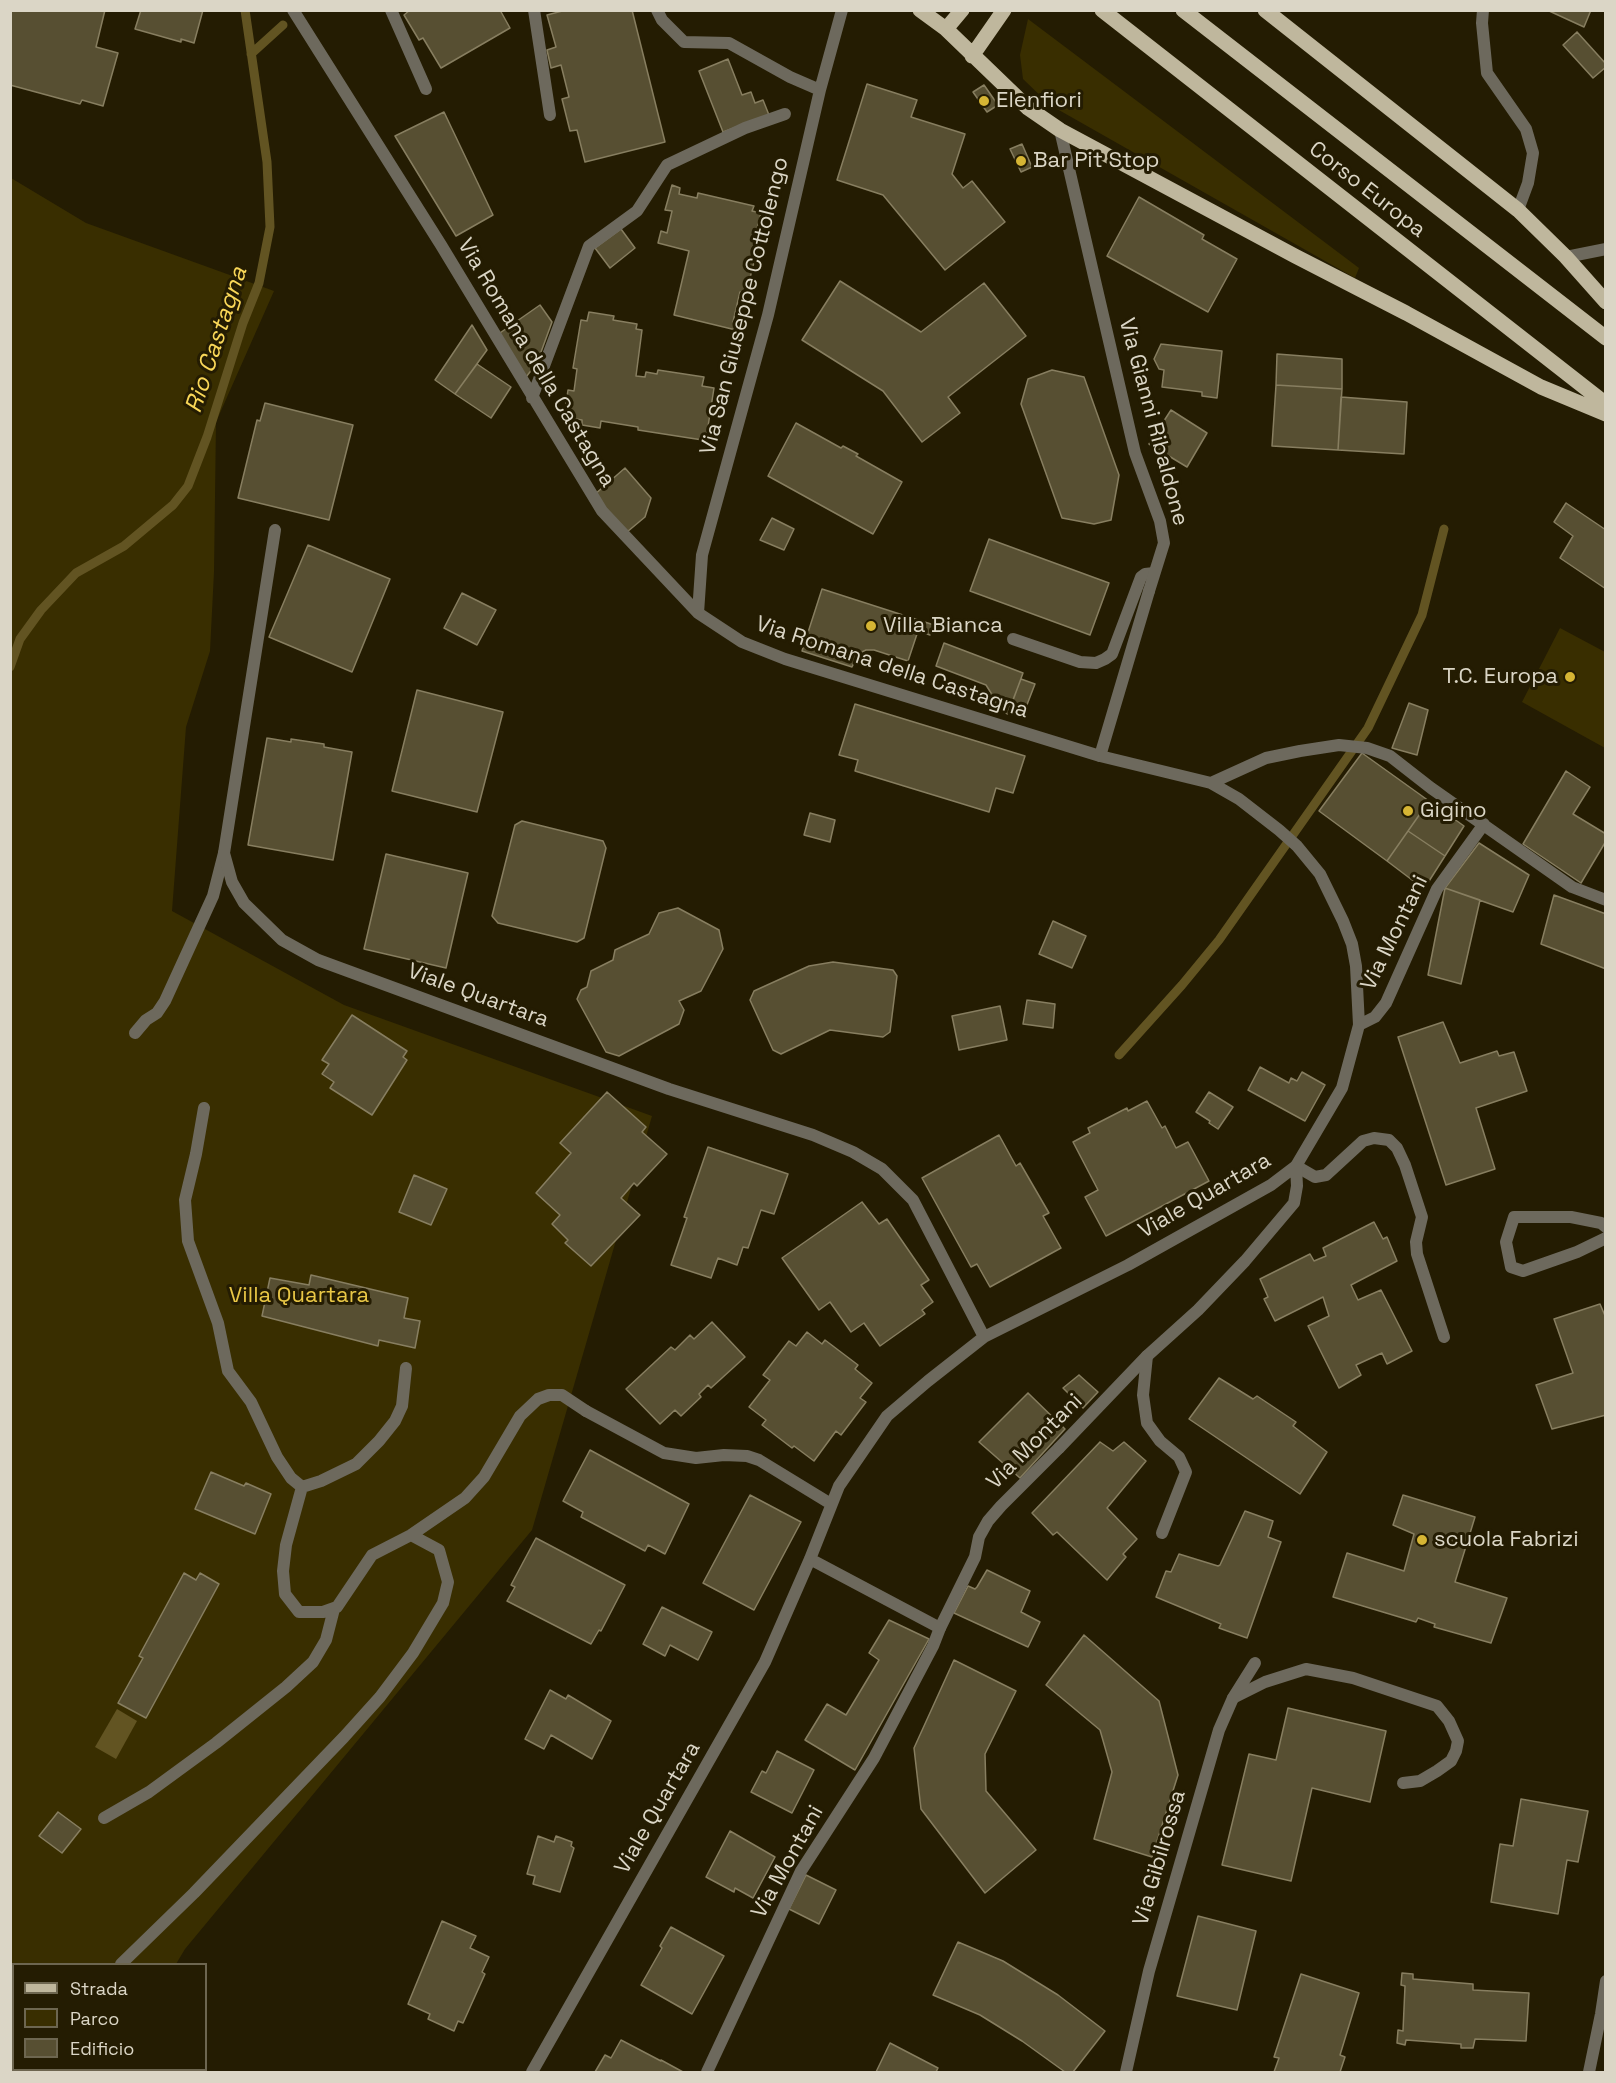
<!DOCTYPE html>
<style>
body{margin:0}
#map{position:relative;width:1616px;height:2083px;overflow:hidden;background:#241c02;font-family:"Space Grotesk",sans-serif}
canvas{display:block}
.frame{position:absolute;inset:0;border:12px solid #dbd6c6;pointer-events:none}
.legend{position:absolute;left:12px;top:1963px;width:195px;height:108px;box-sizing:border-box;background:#241c02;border:2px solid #6d6650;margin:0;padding:8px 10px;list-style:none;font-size:18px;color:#dbd6c6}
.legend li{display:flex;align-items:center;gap:12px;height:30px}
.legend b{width:30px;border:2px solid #6d6650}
</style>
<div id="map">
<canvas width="1616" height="2083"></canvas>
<div class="frame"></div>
<ul class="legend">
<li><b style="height:8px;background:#bfb79d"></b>Strada</li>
<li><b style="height:16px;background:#392e00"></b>Parco</li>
<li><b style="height:16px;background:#574f32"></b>Edificio</li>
</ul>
</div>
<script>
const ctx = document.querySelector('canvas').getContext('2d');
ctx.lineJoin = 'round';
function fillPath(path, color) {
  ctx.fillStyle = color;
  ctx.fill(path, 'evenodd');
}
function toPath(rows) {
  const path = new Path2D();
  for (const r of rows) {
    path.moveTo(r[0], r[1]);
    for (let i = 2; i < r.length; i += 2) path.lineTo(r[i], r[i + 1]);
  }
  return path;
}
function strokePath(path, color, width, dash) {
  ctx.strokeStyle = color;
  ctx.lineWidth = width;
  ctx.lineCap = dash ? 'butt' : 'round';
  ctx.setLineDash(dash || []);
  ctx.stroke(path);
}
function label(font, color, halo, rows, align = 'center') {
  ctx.font = font + ' "Space Grotesk",sans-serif';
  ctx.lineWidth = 6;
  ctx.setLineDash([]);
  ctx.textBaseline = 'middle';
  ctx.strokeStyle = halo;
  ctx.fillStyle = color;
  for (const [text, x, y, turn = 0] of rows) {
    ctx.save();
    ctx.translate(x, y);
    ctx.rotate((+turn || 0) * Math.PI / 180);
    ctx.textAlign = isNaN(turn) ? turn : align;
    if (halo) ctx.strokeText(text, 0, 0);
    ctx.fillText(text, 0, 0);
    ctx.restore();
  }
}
fillPath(toPath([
 [1028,19,1359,268,1355,278,1050,105,1023,79,1020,55],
 [11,178,86,223,274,291,216,422,214,572,210,651,186,727,172,911,344,1005,652,1116,532,1530,185,1949,176,1964,14,1964,14,2070,113,2070,112,2072,11,2072],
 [1560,628,1605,652,1605,748,1522,702]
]), '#392e00');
fillPath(toPath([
 [117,1709,137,1721,116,1759,95,1747]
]), '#625422');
strokePath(toPath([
 [251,54,283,25],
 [10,667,20,639,41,610,76,573,124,546,173,505,188,486,207,437,243,323,259,283,270,227,267,162,245,10],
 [1119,1055,1182,985,1219,940,1368,728,1422,615,1444,529]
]), '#625422', 9);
const building = toPath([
 [10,10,105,10,96,47,118,53,103,106,82,100,80,104,10,85,10,10],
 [141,10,203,10,194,43,181,39,181,42,135,29,141,10],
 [500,10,510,28,441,68,423,38,419,40,404,15,410,10,500,10],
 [566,10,632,10,665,142,585,162,577,130,570,131,562,99,569,97,561,65,551,68,547,50,556,47,547,15,566,10],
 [1547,10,1591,10,1584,27,1547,10],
 [1577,32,1606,64,1606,67,1593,78,1563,45,1577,32],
 [728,59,742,95,751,92,755,103,763,100,769,115,723,132,699,71,728,59],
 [867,84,917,100,911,117,965,134,952,174,963,188,972,181,1005,222,945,270,883,195,837,180,867,84],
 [984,85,998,105,987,112,973,92,984,85],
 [444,112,493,215,456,236,395,136,444,112],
 [1022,144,1032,167,1021,172,1010,149,1022,144],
 [672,185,680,188,679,194,697,198,698,193,754,206,752,211,761,213,756,233,761,234,746,294,740,292,733,322,738,323,736,330,674,315,689,251,658,243,661,231,667,233,672,211,665,210,672,185],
 [1139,197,1204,235,1202,239,1237,259,1208,312,1107,256,1139,197],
 [621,229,635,248,610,268,595,248,621,229],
 [840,281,921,332,984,283,1026,336,948,397,960,413,922,442,883,391,802,340,840,281],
 [540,305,552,322,537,363,526,377,497,335,540,305],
 [589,312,614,316,613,320,637,324,636,329,642,330,636,376,645,377,646,372,657,374,658,370,704,377,702,386,714,388,707,433,710,433,709,441,638,430,638,427,601,421,600,428,582,425,582,420,564,417,568,390,574,391,577,369,573,368,581,320,587,321,589,312],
 [472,325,487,350,455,394,435,380,472,325],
 [1161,344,1222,351,1217,398,1202,396,1202,392,1162,387,1164,370,1159,369,1154,359,1161,344],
 [1277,354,1342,359,1342,389,1276,385,1277,354],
 [477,364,511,387,491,418,455,394,477,364],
 [1052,370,1084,377,1119,475,1111,520,1094,524,1062,518,1021,404,1028,379,1052,370],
 [1276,385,1342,389,1338,450,1272,446,1276,385],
 [1341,397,1407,402,1404,454,1338,450,1341,397],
 [265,403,353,425,329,520,238,498,257,420,260,421,265,403],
 [1171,410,1207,433,1187,467,1149,444,1171,410],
 [796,423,841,448,843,446,858,454,856,456,902,482,873,534,768,476,796,423],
 [625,468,651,498,645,517,627,532,594,495,625,468],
 [1566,503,1606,530,1606,589,1560,558,1573,536,1554,522,1566,503],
 [772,518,794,529,784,550,760,540,772,518],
 [989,539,1109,583,1090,635,970,591,989,539],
 [308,545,390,579,352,672,269,637,308,545],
 [822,589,934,625,930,635,918,631,908,661,874,650,866,650,858,654,852,667,802,651,822,589],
 [462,593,496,610,477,645,444,628,462,593],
 [944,643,1023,673,1008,714,992,708,991,693,986,685,936,666,944,643],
 [1021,679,1035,684,1023,715,1009,710,1021,679],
 [417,690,503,712,477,812,392,791,417,690],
 [1409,703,1428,710,1417,755,1392,748,1409,703],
 [855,704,1025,756,1013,793,996,788,989,812,855,771,858,760,839,755,855,704],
 [267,738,291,742,291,739,324,744,324,747,352,752,333,860,248,845,267,738],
 [1362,753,1429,801,1387,861,1319,811,1362,753],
 [1566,771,1590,787,1573,814,1606,834,1606,841,1581,883,1523,844,1566,771],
 [1429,801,1464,826,1445,856,1408,831,1429,801],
 [810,813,835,820,830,842,804,835,810,813],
 [522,821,603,841,606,848,584,938,577,942,498,923,492,916,515,825,522,821],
 [1408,831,1445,856,1424,889,1387,861,1408,831],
 [1479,843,1529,875,1513,912,1445,888,1479,843],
 [386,854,468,873,446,968,364,949,386,854],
 [1445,888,1480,900,1461,984,1428,975,1445,888],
 [1554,895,1606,914,1606,969,1541,944,1554,895],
 [678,908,719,930,723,949,701,991,679,1001,684,1010,679,1024,619,1056,606,1052,577,999,581,990,587,987,591,971,613,960,615,950,649,934,659,913,678,908],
 [1053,921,1086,936,1072,968,1039,954,1053,921],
 [833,962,893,970,897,976,890,1032,883,1037,830,1030,781,1054,773,1050,750,1000,754,991,809,966,833,962],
 [1027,1000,1055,1004,1053,1028,1023,1024,1027,1000],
 [1000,1006,1007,1040,959,1050,952,1016,1000,1006],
 [352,1015,407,1051,403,1057,407,1060,372,1115,330,1088,334,1082,322,1074,329,1064,322,1060,352,1015],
 [1443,1022,1460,1063,1497,1051,1499,1056,1514,1052,1527,1091,1476,1108,1495,1169,1446,1185,1398,1037,1443,1022],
 [1260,1067,1289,1083,1291,1078,1297,1081,1302,1072,1325,1085,1305,1121,1248,1090,1260,1067],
 [607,1092,646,1127,642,1132,667,1154,637,1186,634,1183,621,1198,640,1215,591,1266,565,1243,568,1240,552,1224,560,1215,536,1193,571,1153,560,1143,607,1092],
 [1209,1092,1233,1107,1218,1129,1209,1123,1210,1121,1196,1112,1209,1092],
 [1147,1101,1162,1128,1165,1126,1176,1148,1188,1142,1209,1181,1106,1236,1085,1197,1098,1190,1073,1142,1090,1133,1088,1128,1127,1108,1128,1111,1147,1101],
 [999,1135,1016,1166,1020,1163,1049,1213,1043,1216,1061,1248,990,1287,977,1264,971,1267,922,1178,999,1135],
 [708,1147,788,1174,774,1214,761,1210,748,1248,743,1247,737,1265,718,1258,711,1278,671,1265,687,1218,684,1217,708,1147],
 [414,1175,447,1189,431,1225,399,1212,414,1175],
 [862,1202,879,1224,887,1219,929,1280,921,1285,933,1302,922,1310,925,1314,880,1346,864,1323,851,1332,830,1302,819,1310,782,1258,862,1202],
 [1374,1222,1383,1239,1387,1237,1397,1261,1351,1285,1358,1300,1381,1290,1412,1351,1387,1364,1382,1353,1356,1365,1361,1375,1339,1388,1308,1326,1329,1316,1323,1297,1275,1321,1264,1299,1268,1297,1260,1279,1310,1254,1314,1261,1326,1256,1323,1248,1374,1222],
 [311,1275,408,1298,404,1318,420,1321,415,1348,379,1340,378,1346,262,1316,270,1278,309,1285,311,1275],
 [1600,1304,1606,1318,1606,1415,1552,1429,1536,1385,1573,1373,1554,1319,1600,1304],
 [712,1322,745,1357,711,1388,708,1385,699,1394,701,1397,681,1416,675,1410,660,1424,626,1389,671,1347,675,1350,690,1335,694,1339,712,1322],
 [807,1332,822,1344,825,1340,858,1365,855,1369,872,1383,860,1398,866,1402,841,1435,836,1431,814,1461,794,1446,792,1448,762,1425,766,1420,749,1407,770,1380,763,1375,789,1341,796,1346,807,1332],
 [1079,1375,1098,1392,1083,1408,1063,1388,1079,1375],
 [1219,1378,1253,1399,1257,1396,1296,1422,1293,1426,1327,1452,1300,1494,1189,1419,1219,1378],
 [1028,1393,1065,1429,1020,1478,979,1442,1028,1393],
 [1100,1442,1113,1451,1124,1442,1146,1461,1107,1508,1137,1539,1123,1554,1126,1557,1107,1580,1057,1532,1053,1535,1032,1513,1100,1442],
 [590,1450,689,1504,665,1554,648,1545,645,1551,581,1517,583,1512,563,1501,590,1450],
 [211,1472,244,1486,246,1483,271,1494,255,1534,195,1509,211,1472],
 [750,1495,801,1522,754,1610,703,1583,750,1495],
 [1403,1495,1475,1517,1455,1582,1507,1598,1491,1643,1434,1627,1435,1624,1418,1618,1416,1622,1333,1597,1347,1553,1404,1571,1414,1534,1393,1525,1403,1495],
 [1245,1511,1273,1521,1268,1537,1281,1542,1247,1638,1219,1628,1221,1624,1156,1597,1166,1571,1171,1572,1179,1554,1218,1566,1220,1565,1245,1511],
 [536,1538,625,1585,601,1631,599,1630,591,1644,507,1601,515,1587,511,1585,536,1538],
 [987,1570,1030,1591,1021,1612,1040,1622,1028,1647,954,1613,968,1586,975,1589,977,1587,987,1570],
 [184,1573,196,1580,200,1573,219,1584,146,1718,118,1703,143,1658,139,1656,184,1573],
 [662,1607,712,1632,698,1660,670,1645,665,1656,643,1644,662,1607],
 [889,1620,929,1639,855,1770,805,1740,827,1704,846,1715,879,1660,869,1653,889,1620],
 [1084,1635,1159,1701,1178,1775,1152,1857,1094,1839,1112,1772,1100,1730,1046,1685,1084,1635],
 [954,1660,1016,1691,985,1754,986,1791,1036,1850,985,1893,921,1809,914,1748,954,1660],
 [550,1690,566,1699,568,1695,611,1721,592,1759,551,1735,544,1749,525,1739,550,1690],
 [1288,1708,1386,1731,1370,1802,1312,1788,1291,1881,1222,1865,1249,1754,1276,1760,1288,1708],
 [777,1751,814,1770,792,1813,751,1792,762,1771,766,1773,777,1751],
 [1521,1799,1588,1811,1578,1862,1567,1860,1558,1914,1491,1902,1500,1844,1513,1846,1521,1799],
 [58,1812,81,1829,62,1853,39,1836,58,1812],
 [730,1831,775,1857,753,1898,735,1888,734,1892,706,1877,730,1831],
 [538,1836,554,1842,556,1836,572,1842,571,1846,574,1848,560,1892,533,1884,535,1876,527,1874,538,1836],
 [806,1875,836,1890,819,1924,789,1909,806,1875],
 [1198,1916,1256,1931,1237,2010,1177,1996,1198,1916],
 [442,1921,476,1936,470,1948,489,1957,482,1972,485,1974,463,2023,458,2021,454,2031,428,2019,430,2014,408,2004,442,1921],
 [671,1927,724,1956,692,2014,641,1985,662,1948,660,1946,671,1927],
 [958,1942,1003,1961,1058,1995,1105,2031,1073,2072,1065,2072,1022,2041,980,2015,933,1995,958,1942],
 [1402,1973,1413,1974,1413,1979,1473,1984,1473,1990,1529,1993,1526,2041,1475,2039,1473,2048,1461,2048,1461,2044,1406,2040,1405,2045,1397,2043,1398,2030,1403,2031,1405,1986,1401,1985,1402,1973],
 [1301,1974,1359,1993,1340,2055,1345,2057,1340,2072,1274,2072,1279,2058,1274,2057,1301,1974],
 [621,2040,661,2061,661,2060,683,2072,595,2072,605,2055,611,2058,621,2040],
 [890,2043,938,2068,936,2072,876,2072,890,2043],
 [129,2070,164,2070,161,2072,133,2072,129,2070]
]);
fillPath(building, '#574f32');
strokePath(building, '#877e60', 1.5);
strokePath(toPath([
 [1013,639,1080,662,1096,663,1105,659,1112,654,1141,577,1145,574,1154,573],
 [135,1033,146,1020,157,1013,165,1001,213,896,224,853],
 [204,1108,196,1154,185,1200,188,1241,218,1323,228,1371,251,1402,277,1457,291,1478,302,1487],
 [1296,1166,1315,1177,1326,1175,1363,1141,1374,1138,1389,1140,1397,1148,1405,1165,1422,1217,1416,1242,1417,1254,1444,1337],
 [1606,1227,1601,1223,1571,1217,1514,1217,1506,1242,1511,1267,1523,1271,1577,1252,1606,1238],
 [1147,1356,1143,1395,1147,1423,1160,1441,1179,1457,1186,1472,1162,1533],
 [302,1487,286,1545,283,1571,285,1594,299,1612,323,1612,337,1607,372,1555,411,1535,465,1498,484,1477,520,1416,538,1399,549,1395,562,1395,586,1411],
 [302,1487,321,1481,356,1464,379,1441,395,1421,402,1406,406,1368],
 [1233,1698,1265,1682,1306,1669,1353,1678,1437,1706,1449,1721,1458,1741,1456,1751,1451,1761,1437,1771,1420,1781,1403,1783],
 [104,1818,149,1792,216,1743,286,1687,313,1662,326,1640,334,1609],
 [121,1964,194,1893,344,1737,380,1697,413,1653,443,1603,448,1582,439,1550,411,1535],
 [10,2072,14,2069]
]), '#6d695d', 12);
strokePath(toPath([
 [1100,756,1149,591],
 [707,2072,801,1871,874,1758,933,1646,940,1628,975,1557,979,1537,988,1521,1001,1506,1059,1448]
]), '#6d695d', 12);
strokePath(toPath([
 [293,10,441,245,602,511,698,613,742,642,785,659,1100,756,1211,783,1239,799,1279,830,1297,846,1320,874,1343,921,1352,944,1356,966,1359,1025,1342,1088,1296,1166,1271,1185,1128,1265,984,1337,928,1381,887,1416,839,1486,810,1559,765,1662,532,2072],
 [391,10,426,89],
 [534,10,550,115],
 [657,10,662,20,684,42,729,43,790,77,820,90],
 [1483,10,1482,23,1487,73,1526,129,1533,153,1528,183,1518,210],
 [1060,130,1135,453,1160,521,1164,543,1149,591],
 [1566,257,1606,249],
 [532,398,589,246,637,211,667,165,745,128,785,114],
 [275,530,224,853,232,882,244,903,282,940,318,960,669,1089,813,1135,853,1152,882,1169,913,1200,984,1337],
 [698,613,702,555,768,315,820,90,842,10],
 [1211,783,1266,758,1300,751,1339,745,1367,748,1390,756,1431,788,1572,887,1606,900],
 [1359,1025,1375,1017,1386,1003,1437,889,1484,824],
 [586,1411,664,1453,696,1458,724,1455,747,1456,759,1460,831,1504],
 [1059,1448,1147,1356,1198,1310,1245,1261,1294,1203,1297,1186,1296,1166],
 [810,1559,940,1628],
 [1126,2072,1149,1971,1219,1730,1233,1698,1255,1663],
 [1589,2072,1601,2014,1606,1981]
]), '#6d695d', 12);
strokePath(toPath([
 [920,10,946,29,1028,108,1060,130,1295,256,1406,313,1541,387,1606,414],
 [1102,10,1606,404],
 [1183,10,1606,338],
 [1265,10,1518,210,1566,257,1606,302],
 [946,29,962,10],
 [972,56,1004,10]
]), '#bfb79d', 15);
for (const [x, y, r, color] of [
 [984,101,6,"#d6b534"],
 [1021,161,6,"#d6b534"],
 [871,626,6,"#d6b534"],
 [1570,677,6,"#d6b534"],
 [1408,811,6,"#d6b534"],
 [1422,1540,6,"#d6b534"]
]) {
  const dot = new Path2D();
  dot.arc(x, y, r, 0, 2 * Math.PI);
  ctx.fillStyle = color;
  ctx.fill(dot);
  strokePath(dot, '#241c02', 2);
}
label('22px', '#dbd6c6', '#241c02', [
 ["Elenfiori",996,101],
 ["Bar Pit Stop",1033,161],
 ["Villa Bianca",883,626],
 ["T.C. Europa",1558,677,"right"],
 ["Gigino",1420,811],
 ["scuola Fabrizi",1434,1540]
], 'left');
label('22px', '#dbd6c6', '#241c02', [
 ["Corso Europa",1367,190,38],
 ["Via San Giuseppe Cottolengo",745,306,-76],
 ["Via Romana della Castagna",536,363,59],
 ["Via Gianni Ribaldone",1153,422,75],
 ["Via Romana della Castagna",892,668,18],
 ["Via Montani",1395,933,-64],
 ["Viale Quartara",478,996,20],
 ["Viale Quartara",1205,1196,-30],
 ["Via Montani",1035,1442,-45],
 ["Viale Quartara",658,1808,-60],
 ["Via Gibilrossa",1160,1858,-74],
 ["Via Montani",788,1862,-61]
]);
label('22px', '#e9c746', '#241c02', [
 ["Villa Quartara",299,1296]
]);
label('italic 24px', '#f9d758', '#241c02', [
 ["Rio Castagna",217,340,-72]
]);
</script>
